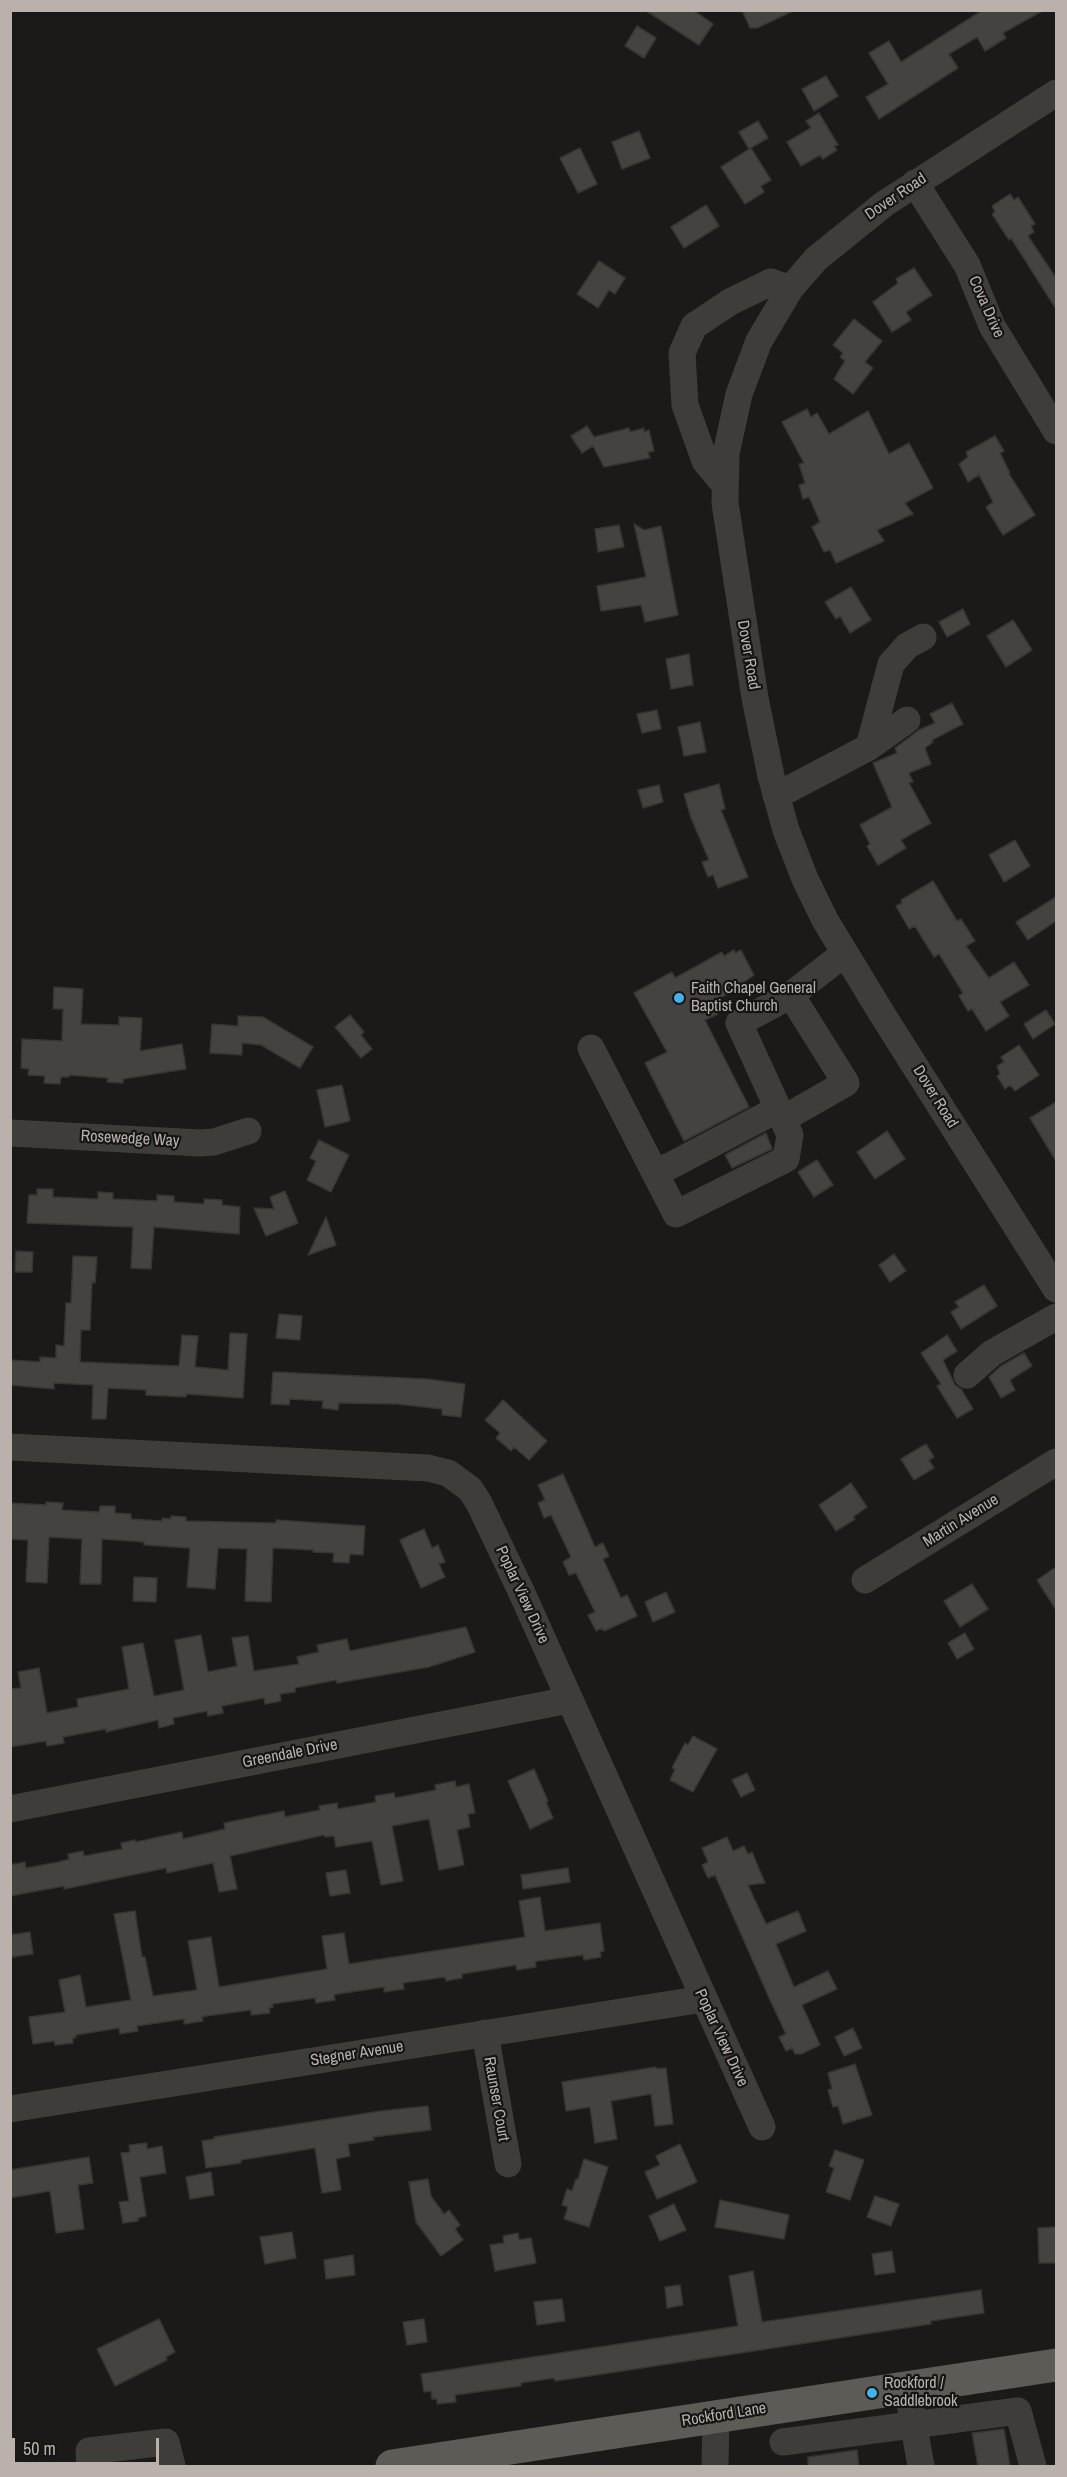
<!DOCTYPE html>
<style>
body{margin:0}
#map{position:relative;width:1067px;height:2477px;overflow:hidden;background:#1b1a19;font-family:"Archivo Narrow",sans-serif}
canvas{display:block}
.frame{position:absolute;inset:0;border:12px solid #bab1ac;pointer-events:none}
.scale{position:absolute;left:12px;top:2438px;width:147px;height:27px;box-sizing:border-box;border:3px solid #bab1ac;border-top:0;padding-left:8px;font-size:18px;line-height:21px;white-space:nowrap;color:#bab1ac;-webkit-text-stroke:4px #161514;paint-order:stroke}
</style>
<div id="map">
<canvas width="1067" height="2477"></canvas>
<div class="frame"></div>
<div class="scale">50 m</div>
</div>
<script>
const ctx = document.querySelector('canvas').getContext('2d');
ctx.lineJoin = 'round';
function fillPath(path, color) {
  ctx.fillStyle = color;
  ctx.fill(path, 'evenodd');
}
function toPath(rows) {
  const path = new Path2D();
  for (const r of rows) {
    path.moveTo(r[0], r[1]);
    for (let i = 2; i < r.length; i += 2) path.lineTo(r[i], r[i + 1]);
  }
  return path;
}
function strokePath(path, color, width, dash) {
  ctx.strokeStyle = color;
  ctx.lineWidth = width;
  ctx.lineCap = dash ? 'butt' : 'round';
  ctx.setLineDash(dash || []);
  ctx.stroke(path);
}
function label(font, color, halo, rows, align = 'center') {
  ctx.font = font + ' "Archivo Narrow",sans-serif';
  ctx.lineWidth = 4.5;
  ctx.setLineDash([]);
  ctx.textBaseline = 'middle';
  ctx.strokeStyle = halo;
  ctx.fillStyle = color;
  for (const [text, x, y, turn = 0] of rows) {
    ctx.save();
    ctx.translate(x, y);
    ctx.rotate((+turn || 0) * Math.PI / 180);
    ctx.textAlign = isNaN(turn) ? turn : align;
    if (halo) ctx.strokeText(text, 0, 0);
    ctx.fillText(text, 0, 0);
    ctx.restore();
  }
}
const building = toPath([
 [645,10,693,10,713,24,699,45,645,10],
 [742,10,795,10,757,28,750,28,742,10],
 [983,10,1044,10,1003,33,1006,38,985,51,977,37,949,54,958,68,879,119,866,97,888,84,869,53,889,41,901,62,983,10],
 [637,26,656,38,644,58,625,46,637,26],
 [826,76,838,96,814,111,802,89,826,76],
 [819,113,838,145,834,146,837,150,823,159,820,155,801,166,787,142,811,128,806,121,819,113],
 [758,121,768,138,749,149,739,132,758,121],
 [639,131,650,158,622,169,612,142,639,131],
 [580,148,597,184,578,193,560,158,580,148],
 [751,148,771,180,761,186,764,192,745,204,721,167,751,148],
 [1010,194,1014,200,1018,197,1035,224,1031,226,1034,232,1028,236,1056,278,1056,309,1011,238,1009,240,992,214,995,212,992,206,1010,194],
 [706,205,719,226,684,248,671,227,706,205],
 [599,261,625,278,615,294,609,290,598,308,577,294,599,261],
 [914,268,932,295,906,312,911,320,892,332,873,302,898,283,896,279,914,268],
 [854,319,882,341,865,362,873,368,853,394,834,379,845,361,840,357,843,353,833,345,854,319],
 [807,409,811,417,817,413,829,434,868,411,889,454,909,443,933,488,905,503,913,514,877,530,884,541,836,563,830,550,824,552,812,527,820,522,809,497,803,499,799,485,805,483,799,464,804,463,782,422,807,409],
 [587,426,594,437,629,428,630,432,644,428,644,432,649,430,654,451,648,452,650,458,604,467,593,446,582,453,571,436,587,426],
 [995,436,1004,451,1000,453,1010,473,1009,474,1035,515,1003,535,986,507,993,502,979,475,968,482,959,464,968,457,966,452,995,436],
 [634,524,644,530,661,526,678,615,645,622,641,605,601,611,597,586,646,577,634,524],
 [619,525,624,547,598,552,595,529,619,525],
 [851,587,871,620,850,633,840,616,836,619,825,602,851,587],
 [963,609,970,624,947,637,939,622,963,609],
 [1013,620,1032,650,1006,667,987,636,1013,620],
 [689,654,693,685,671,689,666,659,689,654],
 [952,703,963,724,932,740,933,742,925,748,931,764,909,773,913,782,909,783,931,823,901,840,906,848,878,865,867,846,870,844,860,825,892,807,873,763,897,753,895,748,919,730,935,723,930,714,952,703],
 [657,710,661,729,642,733,637,714,657,710],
 [700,722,706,752,684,756,678,727,700,722],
 [719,784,725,809,721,810,748,877,718,888,713,875,708,877,702,862,709,860,691,818,684,794,719,784],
 [659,785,663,802,643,808,638,790,659,785],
 [1015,840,1030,866,1004,882,989,855,1015,840],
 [933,881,957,921,961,919,975,941,966,946,989,978,1014,962,1029,985,1000,1002,1009,1016,986,1031,972,1009,968,1011,959,996,963,993,939,954,934,957,915,926,909,929,896,906,902,903,901,900,933,881],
 [1056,897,1056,921,1028,940,1016,922,1056,897],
 [734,950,735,953,741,950,754,975,740,985,741,987,712,1002,718,1014,705,1020,749,1107,684,1141,645,1063,667,1052,634,993,672,972,675,978,722,952,724,956,734,950],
 [54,987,83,989,81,1024,119,1025,119,1017,142,1018,140,1051,182,1044,186,1069,123,1079,123,1083,107,1082,108,1078,69,1075,69,1077,61,1077,60,1084,44,1083,45,1076,28,1075,29,1069,21,1068,22,1039,62,1041,63,1009,53,1009,54,987],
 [1046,1010,1055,1024,1033,1039,1024,1024,1046,1010],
 [350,1015,364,1032,361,1035,372,1049,361,1058,335,1027,350,1015],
 [238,1016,263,1017,313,1047,300,1068,261,1045,242,1043,242,1055,210,1053,212,1024,238,1026,238,1016],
 [1019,1045,1039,1075,1015,1091,1010,1085,1005,1089,997,1076,1000,1074,997,1066,1004,1062,1001,1057,1019,1045],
 [342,1085,350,1121,325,1127,317,1090,342,1085],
 [1056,1102,1056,1161,1030,1118,1056,1102],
 [887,1131,905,1159,875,1179,857,1152,887,1131],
 [766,1133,772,1149,732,1168,725,1155,766,1133],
 [319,1140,349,1155,331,1192,307,1180,316,1161,310,1158,319,1140],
 [817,1160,833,1185,814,1197,798,1172,817,1160],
 [37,1189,53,1189,53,1197,98,1199,98,1192,113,1193,113,1199,157,1201,157,1195,174,1196,174,1202,204,1204,204,1199,222,1200,222,1205,240,1207,239,1234,154,1227,151,1269,131,1268,133,1227,27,1223,29,1195,37,1195,37,1189],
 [285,1191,298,1223,266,1236,254,1208,274,1209,270,1197,285,1191],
 [326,1217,336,1245,308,1255,326,1217],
 [16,1251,33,1252,32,1272,15,1272,16,1251],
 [894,1254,906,1271,890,1282,879,1265,894,1254],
 [73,1256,97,1257,95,1283,92,1282,90,1330,81,1330,80,1362,179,1366,182,1335,198,1336,195,1367,228,1370,230,1333,247,1334,243,1398,186,1394,186,1397,146,1395,146,1390,108,1388,106,1419,92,1419,93,1385,54,1383,54,1389,10,1385,10,1360,40,1362,40,1357,56,1358,56,1345,64,1346,66,1303,71,1303,73,1256],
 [984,1285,997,1306,961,1329,951,1312,959,1307,955,1302,984,1285],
 [279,1314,302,1316,300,1340,276,1338,279,1314],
 [947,1335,957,1351,943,1360,955,1385,961,1389,973,1409,957,1418,937,1386,941,1384,921,1353,947,1335],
 [1024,1353,1032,1366,1010,1380,1015,1390,1001,1398,989,1377,1001,1366,1024,1353],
 [273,1372,427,1379,465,1384,461,1417,442,1415,442,1409,397,1404,339,1403,338,1410,322,1408,323,1401,290,1399,289,1405,271,1404,273,1372],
 [503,1400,547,1441,529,1460,514,1447,511,1451,496,1438,500,1433,485,1420,503,1400],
 [926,1444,934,1457,929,1460,934,1468,914,1480,901,1459,926,1444],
 [563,1474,595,1547,603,1543,609,1556,603,1559,621,1598,627,1595,637,1616,604,1631,602,1628,596,1631,588,1615,595,1612,576,1573,569,1575,563,1562,571,1557,551,1515,544,1518,538,1503,545,1500,538,1485,563,1474],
 [851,1483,867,1507,853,1517,855,1519,836,1531,819,1505,851,1483],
 [46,1502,63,1503,62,1510,80,1511,99,1512,100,1506,115,1506,115,1513,131,1514,131,1519,162,1521,162,1518,171,1519,171,1516,186,1517,186,1521,276,1523,276,1520,365,1526,363,1555,350,1554,349,1563,333,1562,334,1553,313,1552,313,1550,273,1548,271,1602,245,1601,247,1549,218,1548,215,1589,187,1587,190,1548,144,1545,144,1542,102,1539,101,1584,80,1584,82,1539,49,1537,47,1583,26,1582,28,1540,10,1539,10,1503,46,1505,46,1502],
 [424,1529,432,1548,438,1545,445,1562,439,1564,445,1577,421,1588,400,1540,424,1529],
 [1056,1567,1056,1610,1037,1580,1056,1567],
 [134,1577,157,1578,156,1602,133,1601,134,1577],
 [972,1584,988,1609,960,1627,944,1601,972,1584],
 [666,1592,675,1612,653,1622,645,1602,666,1592],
 [466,1627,475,1652,429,1667,337,1683,336,1680,295,1688,295,1692,280,1694,281,1701,265,1704,264,1698,222,1706,223,1713,208,1716,207,1711,173,1718,174,1724,159,1728,158,1720,106,1732,106,1729,63,1737,64,1743,47,1746,46,1741,10,1747,10,1689,21,1688,18,1672,39,1668,47,1713,78,1707,77,1699,129,1689,122,1647,143,1643,154,1696,184,1690,175,1640,201,1635,208,1672,237,1666,232,1638,248,1636,254,1671,299,1664,297,1657,319,1652,317,1645,347,1639,350,1651,466,1627],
 [965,1633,974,1649,957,1659,948,1643,965,1633],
 [693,1736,717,1749,693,1792,670,1780,675,1769,672,1768,685,1743,688,1745,693,1736],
 [534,1769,548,1801,546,1802,553,1818,530,1829,508,1781,534,1769],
 [747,1773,755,1790,741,1797,732,1780,747,1773],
 [455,1781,456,1787,469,1784,475,1813,468,1814,470,1827,457,1830,464,1865,439,1870,429,1819,392,1826,403,1881,381,1885,372,1841,336,1847,334,1836,325,1837,324,1835,230,1856,237,1889,219,1892,213,1863,167,1873,166,1868,64,1889,64,1886,10,1896,10,1865,25,1862,26,1868,59,1862,69,1859,68,1854,83,1851,84,1856,122,1849,121,1843,135,1840,136,1842,182,1832,183,1839,225,1829,224,1823,284,1811,285,1817,320,1810,319,1806,337,1803,338,1809,376,1802,375,1796,394,1793,395,1798,436,1790,435,1785,455,1781],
 [727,1837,733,1851,744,1846,748,1854,752,1852,765,1883,748,1885,766,1924,798,1911,806,1931,776,1944,794,1987,828,1971,837,1989,802,2005,820,2045,801,2054,795,2054,792,2048,786,2051,779,2037,786,2034,770,2000,715,1875,708,1878,702,1865,708,1862,702,1848,727,1837],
 [568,1868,570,1882,523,1889,521,1875,568,1868],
 [346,1870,350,1893,330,1896,326,1873,346,1870],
 [540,1897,545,1931,600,1923,604,1951,600,1952,601,1957,584,1960,583,1955,538,1961,535,1962,536,1967,517,1970,516,1965,462,1974,462,1978,446,1981,445,1977,403,1983,404,1989,384,1992,384,1987,338,1994,334,1995,335,2000,316,2003,315,1998,272,2004,273,2007,269,2008,270,2013,251,2015,251,2010,206,2016,202,2017,203,2021,184,2024,184,2019,137,2026,138,2031,120,2034,119,2028,76,2035,76,2038,73,2038,73,2043,55,2045,54,2041,33,2044,29,2017,65,2012,59,1980,80,1975,86,2007,131,2000,114,1914,135,1911,142,1957,145,1957,153,1996,197,1990,188,1941,211,1937,219,1987,327,1969,322,1936,344,1933,349,1964,525,1937,519,1901,540,1897],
 [30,1932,33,1954,12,1957,10,1935,30,1932],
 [853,2028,862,2048,844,2056,835,2037,853,2028],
 [855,2064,872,2115,843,2124,838,2106,833,2107,828,2090,832,2089,828,2073,855,2064],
 [656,2067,656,2069,666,2068,673,2124,655,2126,651,2094,611,2101,617,2139,595,2143,590,2107,566,2111,562,2082,656,2067],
 [428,2106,431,2130,373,2137,374,2140,348,2144,350,2156,336,2159,341,2190,322,2193,315,2148,241,2160,241,2163,206,2168,202,2141,214,2139,214,2137,381,2111,428,2106],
 [147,2143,147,2149,162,2146,166,2173,140,2177,146,2216,138,2218,138,2221,123,2223,119,2202,129,2201,121,2153,130,2152,129,2145,147,2143],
 [680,2144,697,2182,657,2199,645,2172,660,2165,656,2156,680,2144],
 [835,2150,864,2160,850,2200,826,2192,834,2168,829,2166,835,2150],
 [89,2157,93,2183,78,2185,84,2229,56,2233,50,2191,10,2198,10,2170,89,2157],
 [584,2159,608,2167,589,2227,564,2219,568,2207,562,2205,567,2189,572,2191,576,2179,578,2179,584,2159],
 [211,2172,214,2195,190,2199,186,2177,211,2172],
 [428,2179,431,2196,444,2214,449,2210,460,2225,455,2229,463,2240,441,2256,416,2222,409,2182,428,2179],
 [875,2196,899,2204,891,2226,867,2217,875,2196],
 [720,2200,789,2215,784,2239,715,2227,720,2200],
 [674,2204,686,2230,660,2241,649,2216,674,2204],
 [1056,2227,1056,2263,1039,2263,1038,2228,1056,2227],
 [292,2232,296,2258,265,2264,260,2237,292,2232],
 [518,2233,519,2240,531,2238,536,2263,495,2271,490,2245,504,2243,503,2236,518,2233],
 [892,2251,895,2272,875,2275,872,2254,892,2251],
 [353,2255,355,2275,326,2279,324,2260,353,2255],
 [753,2271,762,2322,981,2290,984,2313,931,2321,931,2324,576,2378,555,2381,554,2378,521,2383,521,2386,455,2395,456,2402,437,2404,437,2399,432,2399,431,2391,424,2392,421,2374,738,2326,729,2276,753,2271],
 [680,2285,683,2305,667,2308,665,2287,680,2285],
 [562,2299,565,2321,537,2325,534,2302,562,2299],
 [159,2319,175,2352,166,2357,167,2360,115,2386,97,2349,159,2319],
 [424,2319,427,2342,407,2345,403,2322,424,2319],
 [1004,2429,1010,2466,978,2466,972,2433,1004,2429],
 [857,2450,859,2466,808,2466,808,2457,857,2450]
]);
fillPath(building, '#454340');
strokePath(building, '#373533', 1.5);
strokePath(toPath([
 [1056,93,884,204,816,259,790,289,759,341,739,394,726,454,725,503,755,698,771,776,786,830,805,879,825,920,882,1014,1056,1289],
 [915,183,967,265,992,326,1056,431],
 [725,485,705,461,685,405,682,353,694,326,730,302,771,282,790,289],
 [869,747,907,720],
 [776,796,869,747,891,664,907,646,923,637],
 [591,1048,676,1214,786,1159,790,1135,739,1023,791,995,845,953],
 [783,1119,846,1083,791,995],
 [10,1133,200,1143,214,1142,248,1131],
 [654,1171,670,1166,778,1109],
 [967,1375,992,1353,1056,1317],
 [10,1447,428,1468,448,1473,470,1489,479,1503,521,1591,762,2127],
 [865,1580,1056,1462],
 [10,1809,569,1700],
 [485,2033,508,2164],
 [10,2109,703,1999],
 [907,2387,921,2466],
 [783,2442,1018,2411,1033,2466],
 [90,2466,89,2451,166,2442,172,2466],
 [715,2466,716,2417]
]), '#3f3d3a', 27);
strokePath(toPath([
 [392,2466,1056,2365]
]), '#5e5a56', 33);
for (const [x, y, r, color] of [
 [679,998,6,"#41b2ea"],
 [872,2393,6,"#41b2ea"]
]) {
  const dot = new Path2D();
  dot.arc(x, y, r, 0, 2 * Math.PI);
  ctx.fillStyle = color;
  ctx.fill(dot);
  strokePath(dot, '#161514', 2);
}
label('16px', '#bab1ac', '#161514', [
 ["Dover Road",896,197,-34],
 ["Cova Drive",986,307,66],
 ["Dover Road",748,655,80],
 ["Dover Road",935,1097,58],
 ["Rosewedge Way",130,1139,3],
 ["Martin Avenue",961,1521,-32],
 ["Poplar View Drive",522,1595,65],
 ["Greendale Drive",290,1754,-11],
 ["Poplar View Drive",721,2038,65],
 ["Stegner Avenue",357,2054,-9],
 ["Raunser Court",496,2099,80],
 ["Rockford Lane",724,2415,-9]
]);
label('16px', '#bab1ac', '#161514', [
 ["Faith Chapel General",691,989],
 ["Baptist Church",691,1007],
 ["Rockford /",884,2384],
 ["Saddlebrook",884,2402]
], 'left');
</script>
